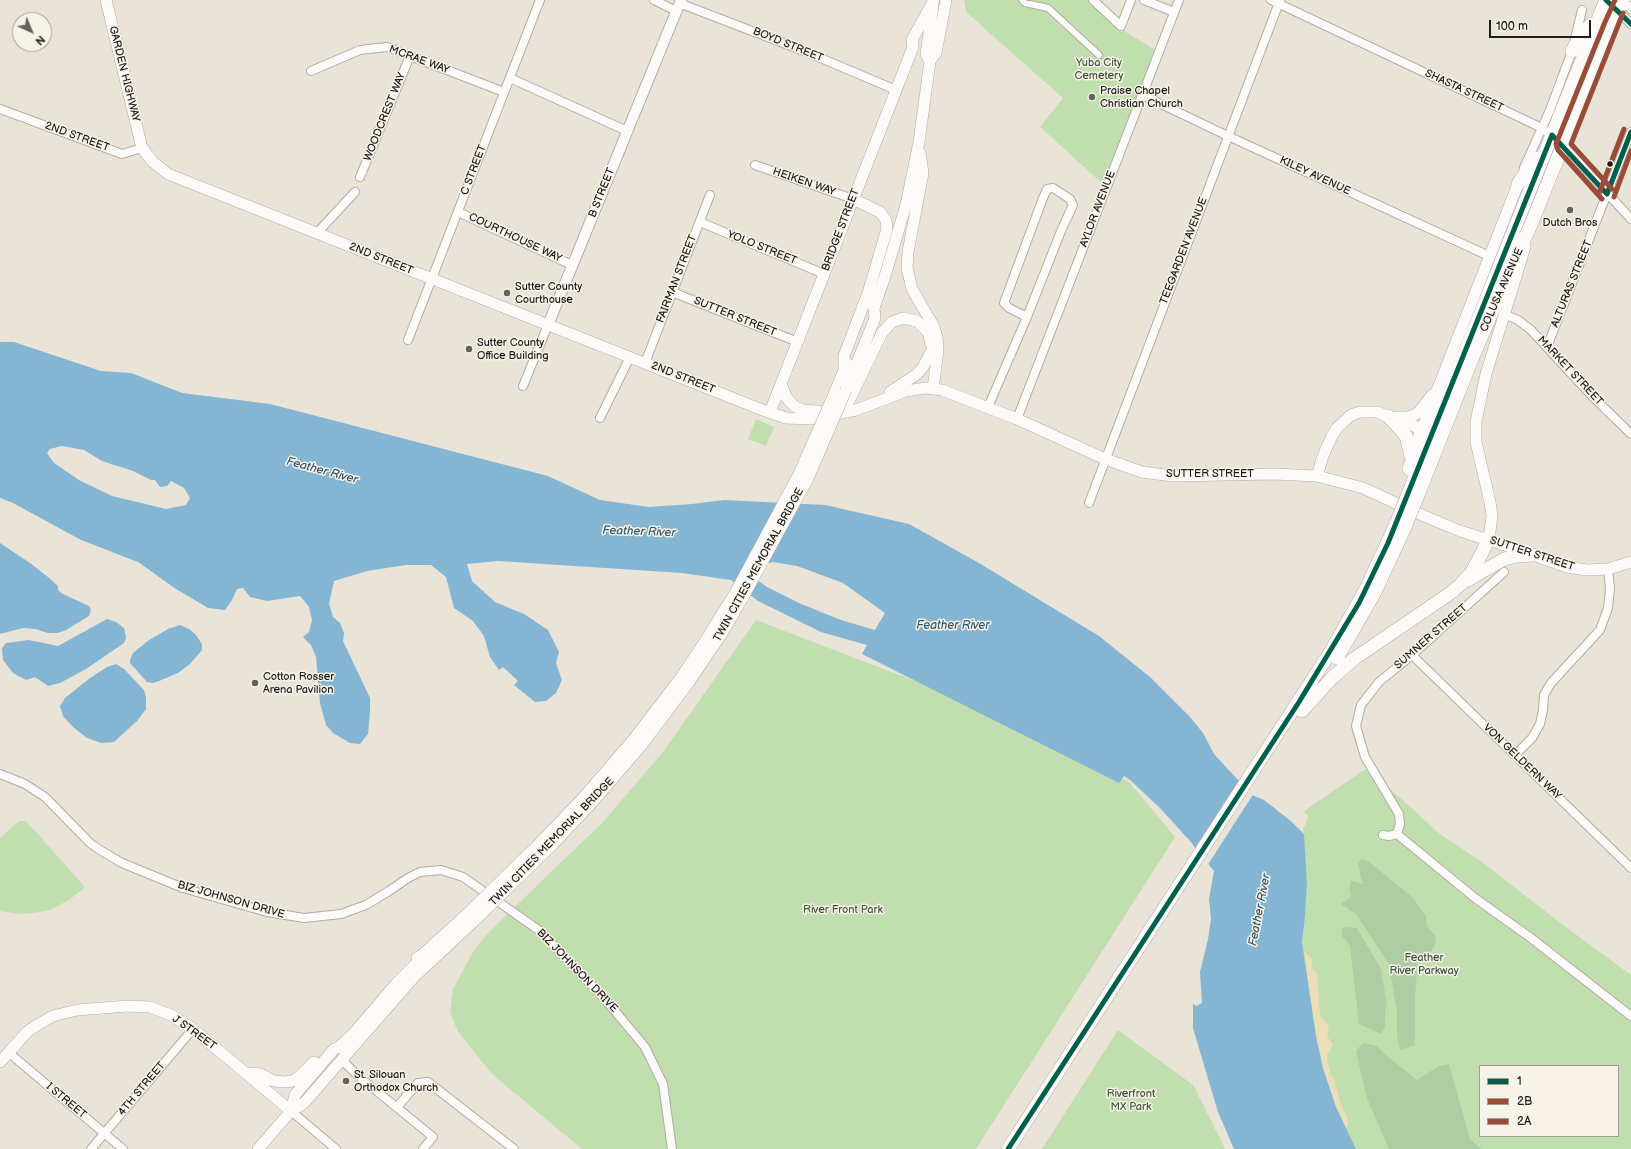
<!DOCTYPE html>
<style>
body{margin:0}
#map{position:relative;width:1631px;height:1149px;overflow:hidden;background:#e9e4d7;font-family:"Balsamiq Sans",sans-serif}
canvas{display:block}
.legend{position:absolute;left:1479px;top:1065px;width:140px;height:72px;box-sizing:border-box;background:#f7f3e8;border:1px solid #9f9d96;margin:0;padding:5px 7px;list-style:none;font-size:12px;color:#1c1c1c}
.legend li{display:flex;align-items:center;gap:8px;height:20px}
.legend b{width:20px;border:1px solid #9f9d96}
.north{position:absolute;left:12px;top:12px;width:40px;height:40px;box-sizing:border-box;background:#f7f3e8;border:1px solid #9f9d96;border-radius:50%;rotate:136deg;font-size:11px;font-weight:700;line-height:16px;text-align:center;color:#1c1c1c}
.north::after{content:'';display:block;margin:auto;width:14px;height:18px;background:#64625d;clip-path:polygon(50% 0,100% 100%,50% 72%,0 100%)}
.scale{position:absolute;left:1489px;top:20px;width:102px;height:18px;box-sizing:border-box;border:2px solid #1c1c1c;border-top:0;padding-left:5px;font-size:12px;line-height:14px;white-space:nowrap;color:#1c1c1c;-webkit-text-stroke:3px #f7f3e8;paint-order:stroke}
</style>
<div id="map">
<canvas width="1631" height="1149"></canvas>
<ul class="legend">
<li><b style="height:5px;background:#00604c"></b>1</li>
<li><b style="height:5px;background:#9a4c36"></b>2B</li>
<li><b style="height:5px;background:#9a4c36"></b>2A</li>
</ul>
<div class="north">N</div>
<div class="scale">100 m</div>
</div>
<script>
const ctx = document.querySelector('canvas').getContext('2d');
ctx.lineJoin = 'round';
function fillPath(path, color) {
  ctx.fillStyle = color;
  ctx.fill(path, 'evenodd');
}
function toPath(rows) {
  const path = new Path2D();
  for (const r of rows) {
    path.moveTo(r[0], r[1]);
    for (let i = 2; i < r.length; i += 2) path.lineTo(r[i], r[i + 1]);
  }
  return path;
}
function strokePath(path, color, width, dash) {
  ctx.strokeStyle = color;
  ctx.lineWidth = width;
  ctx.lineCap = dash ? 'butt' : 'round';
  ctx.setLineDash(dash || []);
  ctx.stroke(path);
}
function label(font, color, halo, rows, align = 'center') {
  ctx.font = font + ' "Balsamiq Sans",sans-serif';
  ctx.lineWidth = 3;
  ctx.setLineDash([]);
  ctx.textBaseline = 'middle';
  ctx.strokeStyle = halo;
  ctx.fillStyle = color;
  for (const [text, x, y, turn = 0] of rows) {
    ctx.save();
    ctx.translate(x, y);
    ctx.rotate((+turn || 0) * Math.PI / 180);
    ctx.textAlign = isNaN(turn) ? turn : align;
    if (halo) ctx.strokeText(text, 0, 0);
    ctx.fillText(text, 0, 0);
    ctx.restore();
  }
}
fillPath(toPath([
 [964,0,1089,0,1124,31,1156,50,1103,184,1040,127,1063,98,966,12],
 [756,419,774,427,766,446,748,439],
 [756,620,988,709,1130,783,1175,837,976,1149,582,1149,492,1074,458,1032,450,1012,453,989,474,950,491,930,603,822,663,752],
 [1367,768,1440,834,1482,862,1563,925,1631,975,1631,1149,1356,1149,1336,1107,1316,1036,1302,942,1305,917,1307,883,1303,828,1306,824,1308,816,1304,811],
 [1480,1066,1618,1066,1618,1136,1480,1136],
 [19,821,26,821,85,887,69,900,52,909,41,912,21,914,0,911,0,838],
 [1118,1030,1193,1085,1225,1149,1042,1149]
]), '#c1deae');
fillPath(toPath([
 [1362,859,1368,861,1412,897,1426,916,1427,926,1436,937,1435,944,1430,953,1416,957,1417,968,1415,998,1415,1045,1400,1050,1397,1035,1397,1013,1389,964,1356,914,1341,904,1351,897,1349,888,1351,881,1363,884,1361,879,1358,862],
 [1349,927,1357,928,1381,969,1387,1005,1385,1011,1385,1027,1381,1034,1359,1024,1350,946,1342,936,1342,928],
 [1364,1043,1377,1046,1387,1056,1417,1080,1439,1066,1449,1064,1470,1139,1481,1149,1389,1149,1367,1098,1356,1052,1360,1046]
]), '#afcda3');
fillPath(toPath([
 [1304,951,1312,959,1312,968,1317,974,1320,1015,1329,1026,1327,1036,1333,1045,1327,1055,1327,1060,1331,1075,1333,1077,1340,1101,1349,1123,1346,1127,1336,1107,1323,1068,1316,1036]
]), '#ecdeb8');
fillPath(toPath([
 [0,342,14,342,101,371,131,373,182,393,270,404,548,476,600,500,649,507,692,504,724,500,825,505,909,524,979,563,1099,636,1150,677,1191,718,1203,733,1214,754,1252,795,1264,800,1292,822,1304,834,1307,883,1305,917,1302,942,1316,1036,1323,1068,1336,1107,1356,1149,1234,1149,1218,1112,1193,1028,1193,1004,1196,1006,1202,1003,1200,972,1208,939,1211,919,1209,899,1214,871,1189,840,1160,808,1130,780,1124,776,1119,783,862,654,867,645,821,632,758,601,731,580,682,573,498,561,467,564,472,581,495,602,524,614,548,630,559,652,556,663,562,680,556,693,546,701,535,702,514,685,518,681,503,667,499,670,490,657,484,636,473,621,454,608,446,577,431,565,406,565,367,571,334,581,329,604,333,617,340,623,344,633,343,641,370,698,370,712,368,734,360,744,350,743,333,733,326,725,320,703,316,657,311,645,303,637,309,632,312,620,309,607,300,596,267,601,250,597,243,588,237,589,232,600,225,610,208,608,176,589,138,562,81,540,13,503,0,498],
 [62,446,84,450,102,461,133,471,151,480,155,480,160,487,167,486,171,481,184,488,190,498,186,505,166,509,112,496,79,480,54,463,47,453,50,449],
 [773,562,797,566,843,583,885,613,875,630,841,620,801,604,767,587,754,578,757,566],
 [0,543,30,563,48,577,58,586,58,590,61,593,89,606,91,610,89,616,66,630,58,633,48,633,35,629,23,628,0,634],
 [107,619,116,622,124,628,126,638,124,643,86,669,60,683,48,686,35,677,26,680,13,673,3,660,2,648,6,643,29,640,58,646],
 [180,625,189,629,196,635,202,644,202,650,190,664,178,673,159,681,153,683,147,682,130,663,130,660,133,653,149,640,168,629],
 [116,664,124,669,144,690,146,697,146,709,137,721,114,742,101,743,87,738,73,727,63,716,60,706,65,698,90,678,107,667]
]), '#84b6d3');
fillPath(toPath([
 [1242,781,1254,793,1207,866,1196,852]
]), '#e9e4d7');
const pedestrian = toPath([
 [1022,0,1025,3,1048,8,1099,55]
]);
const minor = toPath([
 [654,0,676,11],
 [1093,0,1121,26,1131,0],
 [1144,0,1174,12],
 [1271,0,1542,128,1563,145,1631,219],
 [1623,0,1631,9],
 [679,3,804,51,896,90],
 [1617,10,1631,24],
 [311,71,360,50,387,47,504,92],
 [510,78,627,131],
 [1142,95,1228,136,1489,256],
 [0,109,122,154,142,148],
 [755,165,853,199],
 [1524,168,1550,110,1572,51,1582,10],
 [360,177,410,56],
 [458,212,572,265],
 [700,222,824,274],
 [317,233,355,192],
 [672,292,798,342],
 [1504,314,1518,320,1531,330,1593,397,1631,434],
 [408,340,540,0],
 [1547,347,1631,132],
 [645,363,710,195],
 [523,386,548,325],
 [988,407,1027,317,1061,231,1073,205,1070,199,1053,188,1047,189,1043,198,1004,303,1009,308,1027,317],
 [600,418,630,357],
 [1017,419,1179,0],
 [1089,503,1280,0],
 [1412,655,1631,868],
 [1515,755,1532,738,1540,724,1543,710,1544,695,1551,683,1600,630,1608,608,1610,589,1608,569],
 [0,774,25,784,45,797,90,843,100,850,122,863,183,888,267,912,304,918,341,914,366,905,389,891,408,878,420,872,441,870,463,877,540,931,604,998,645,1047,663,1084,672,1149],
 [1397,834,1400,824,1399,814,1365,757,1356,726,1361,705,1379,682,1412,655,1504,572],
 [1397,834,1475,898,1531,938,1631,1016],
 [1383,835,1389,836,1397,834],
 [8,1052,123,1149],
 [341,1059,357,1075,433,1137,423,1149],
 [397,1107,418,1083,428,1082,514,1149],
 [291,1111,336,1149],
 [91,1149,193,1029]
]);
const tertiary = toPath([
 [548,325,681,0]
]);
const secondary = toPath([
 [106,0,142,148,153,162,168,174,760,409,786,418,810,419,856,410,906,391,926,388,942,390,1017,419,1105,459,1142,472,1173,476,1274,474,1317,476,1363,488,1424,516,1460,531,1514,548,1567,567,1587,570,1608,569,1631,562],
 [930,61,926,54,933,6],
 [920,153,923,173,908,252,907,268,912,289,933,325,937,337,938,351,933,389],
 [844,369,844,356,868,293,887,229,886,220,880,212,853,199],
 [781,383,786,397,794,406,802,410,818,411,829,414],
 [846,390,875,318,874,308,885,276,906,205,919,142,930,61,936,53,946,0],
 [835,392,847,363],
 [890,392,917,374,923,367,931,352],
 [847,405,882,333,892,322,903,318,917,321,928,332,931,344],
 [770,412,913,47,912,40,934,0],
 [1396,417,1407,417,1414,415,1419,412,1432,395],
 [1317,476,1323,456,1332,436,1337,428,1351,415,1360,412,1377,412,1422,429,1518,184],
 [1489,539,1492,516,1490,502,1476,442,1476,422,1486,374,1525,247],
 [417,958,422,955,467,914],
 [0,1062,27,1032,37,1025,53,1016,77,1010,128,1006,150,1007,171,1015,193,1029,291,1111],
 [246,1073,261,1074,273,1081,285,1082,293,1081,300,1076,314,1062],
 [291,1111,295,1095,334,1049,338,1048,355,1032,395,985,421,959,422,955],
 [258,1149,291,1111,304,1103,415,976,473,922]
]);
const trunk = toPath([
 [1572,51,1581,35,1591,24],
 [1518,184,1529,167,1540,157],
 [1388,416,1406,436,1412,460],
 [1409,469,1422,429],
 [1411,487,1606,0],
 [1420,490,1472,359,1511,268,1530,227,1611,25,1623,0],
 [1468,580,1504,559,1517,556,1533,555],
 [1337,658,1375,592,1405,527],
 [1302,711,1332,678,1355,658,1452,592,1461,584,1472,572,1489,539],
 [1008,1149,1331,651,1367,587,1396,524]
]);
strokePath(pedestrian, '#b0aca4', 8);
strokePath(minor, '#b0aca4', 10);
strokePath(tertiary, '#b0aca4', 12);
strokePath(secondary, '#b0aca4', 12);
strokePath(trunk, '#b0aca4', 14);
strokePath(pedestrian, '#fcfbf9', 6);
strokePath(minor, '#fcfbf9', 8);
strokePath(tertiary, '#fcfbf9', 10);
strokePath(secondary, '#fcfbf9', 11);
strokePath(trunk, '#fcfbf9', 13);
const secondaryBridge = toPath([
 [467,914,535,848,583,798,633,740,682,676,706,640,734,595,799,474,835,392],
 [473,922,554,843,590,805,641,746,689,682,721,635,742,599,808,478,846,390]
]);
const trunkBridge = toPath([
 [1396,524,1411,487],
 [1405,527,1420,490]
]);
strokePath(secondaryBridge, '#b0aca4', 12, []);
strokePath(trunkBridge, '#b0aca4', 14, []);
strokePath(secondaryBridge, '#fcfbf9', 11);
strokePath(trunkBridge, '#fcfbf9', 13);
strokePath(toPath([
 [1606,0,1631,24],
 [1607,194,1631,132],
 [1008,1149,1299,702,1359,603,1388,543,1552,135,1607,194]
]), '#00604c', 5);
strokePath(toPath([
 [1612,189,1571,144,1623,13],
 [1614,197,1631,151]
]), '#9a4c36', 5);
strokePath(toPath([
 [1600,191,1624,129],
 [1602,199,1558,150,1556,144,1605,22,1615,0]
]), '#9a4c36', 5);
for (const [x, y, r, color] of [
 [1092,97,4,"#64625d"],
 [1610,164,3.5,"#1c1c1c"],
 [1570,210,4,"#64625d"],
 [507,293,4,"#64625d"],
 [469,349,4,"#64625d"],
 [255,683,4,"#64625d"],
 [346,1081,4,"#64625d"]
]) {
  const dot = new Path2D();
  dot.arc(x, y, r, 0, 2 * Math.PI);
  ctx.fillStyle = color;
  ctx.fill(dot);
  strokePath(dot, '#f7f3e8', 1.5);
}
label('11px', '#1c1c1c', '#f7f3e8', [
 ["BOYD STREET",788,45,22],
 ["MCRAE WAY",419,60,20],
 ["GARDEN HIGHWAY",124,74,76],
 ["SHASTA STREET",1464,91,25],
 ["WOODCREST WAY",385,117,-68],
 ["2ND STREET",77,137,20],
 ["C STREET",474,170,-69],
 ["KILEY AVENUE",1315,176,25],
 ["HEIKEN WAY",804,182,19],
 ["B STREET",602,193,-68],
 ["AYLOR AVENUE",1098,209,-69],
 ["BRIDGE STREET",841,230,-69],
 ["COURTHOUSE WAY",515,238,25],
 ["YOLO STREET",762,248,22],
 ["TEEGARDEN AVENUE",1184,251,-69],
 ["2ND STREET",381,259,22],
 ["FAIRMAN STREET",677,279,-69],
 ["ALTURAS STREET",1572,284,-68],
 ["COLUSA AVENUE",1502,290,-66],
 ["SUTTER STREET",735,317,22],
 ["MARKET STREET",1570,371,47],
 ["2ND STREET",683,378,22],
 ["SUTTER STREET",1210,474],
 ["SUTTER STREET",1532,554,18],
 ["TWIN CITIES MEMORIAL BRIDGE",759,565,-61],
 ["SUMNER STREET",1431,637,-41],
 ["VON GELDERN WAY",1522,762,44],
 ["TWIN CITIES MEMORIAL BRIDGE",552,842,-46],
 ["BIZ JOHNSON DRIVE",231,900,16],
 ["BIZ JOHNSON DRIVE",577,971,46],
 ["J STREET",194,1033,36],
 ["4TH STREET",142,1089,-50],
 ["I STREET",66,1101,40]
]);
label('11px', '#44553e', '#f7f3e8', [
 ["Yuba City",1099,63],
 ["Cemetery",1099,76],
 ["River Front Park",843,910],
 ["Feather",1424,958],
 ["River Parkway",1424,971],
 ["Riverfront",1131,1094],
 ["MX Park",1131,1107]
]);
label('11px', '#1c1c1c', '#f7f3e8', [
 ["Praise Chapel",1100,91],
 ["Christian Church",1100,104],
 ["Dutch Bros",1570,223,"center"],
 ["Sutter County",515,287],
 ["Courthouse",515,300],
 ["Sutter County",477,343],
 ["Office Building",477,356],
 ["Cotton Rosser",263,677],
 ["Arena Pavilion",263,690],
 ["St. Silouan",354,1075],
 ["Orthodox Church",354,1088]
], 'left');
label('italic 12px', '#37596d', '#f7f3e8', [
 ["Feather River",322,471,15],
 ["Feather River",639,532,2],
 ["Feather River",953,626],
 ["Feather River",1260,910,-79]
]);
</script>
